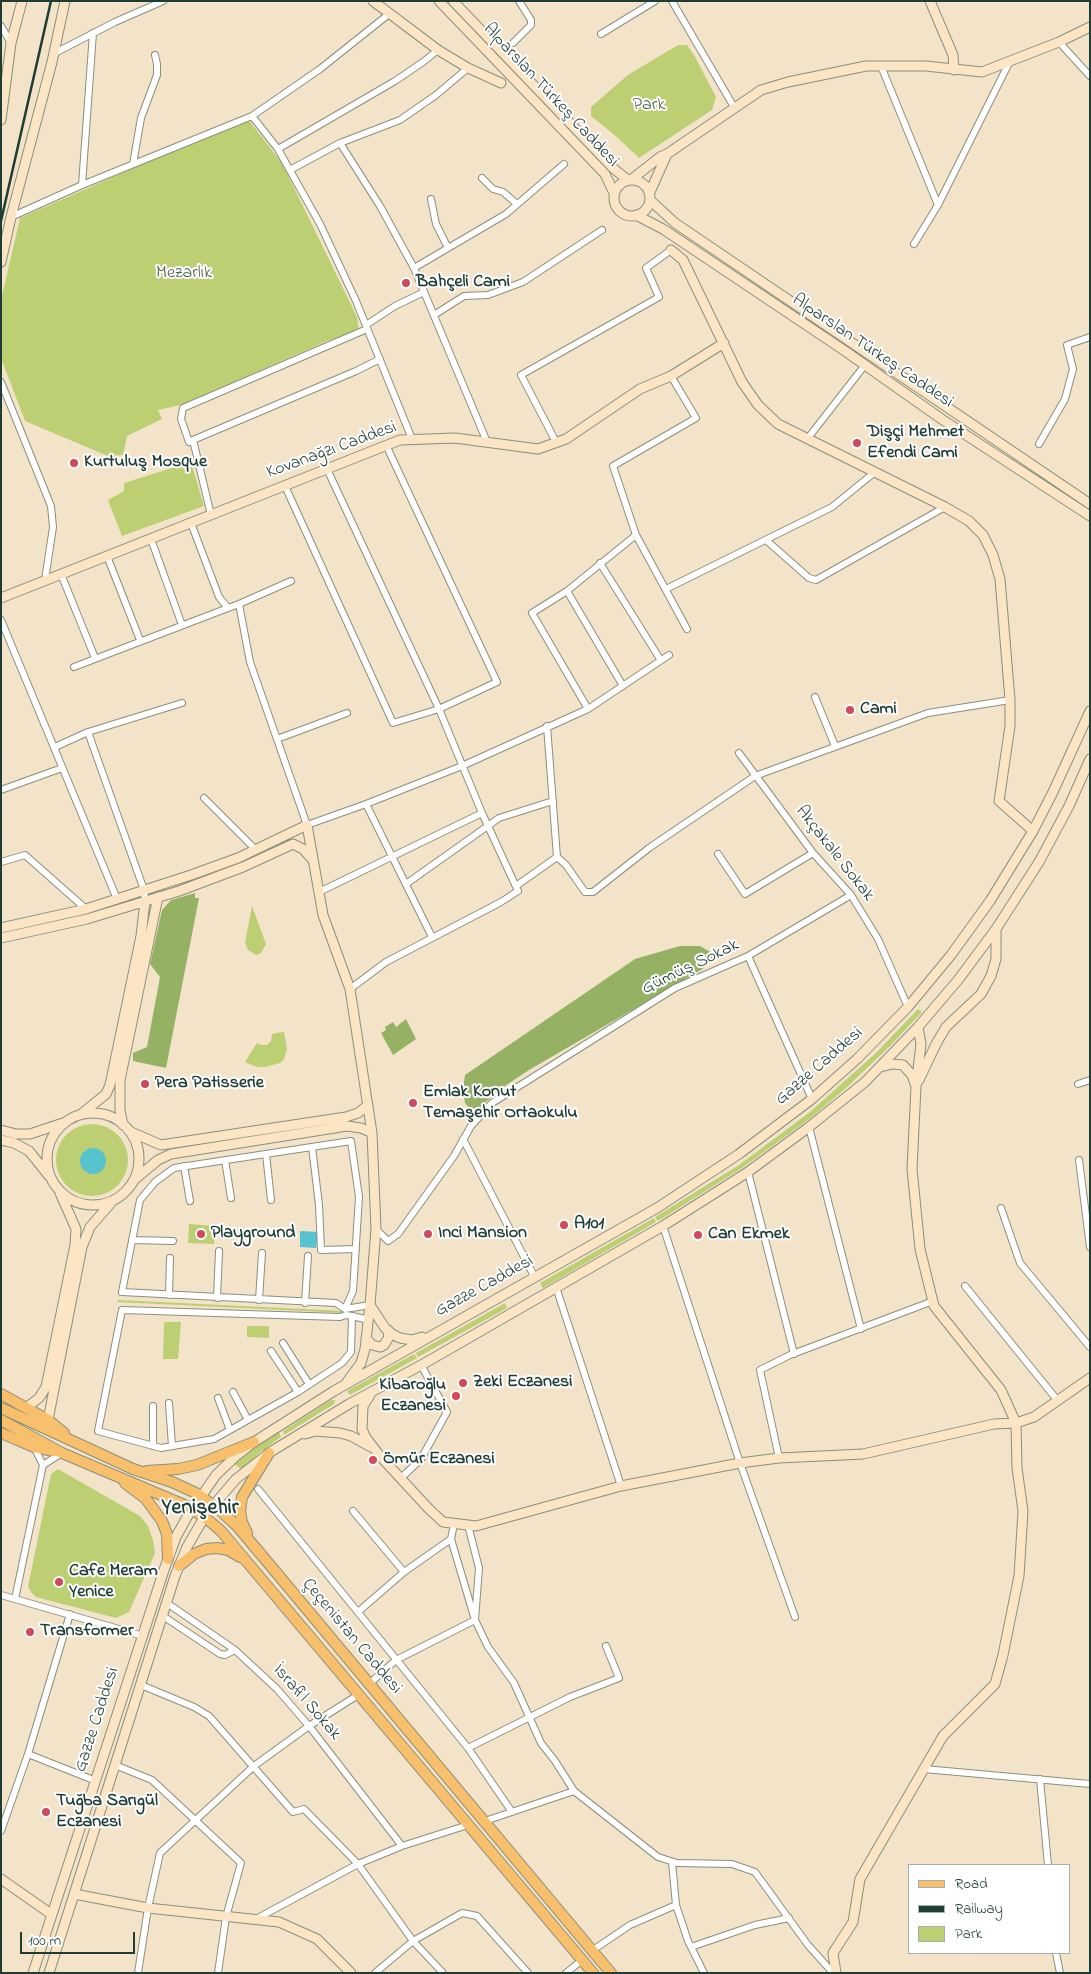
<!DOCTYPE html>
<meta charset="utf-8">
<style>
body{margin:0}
#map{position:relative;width:1091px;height:1974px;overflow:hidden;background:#f3e3c9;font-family:"Indie Flower",sans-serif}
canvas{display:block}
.frame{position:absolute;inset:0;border:2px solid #1f3d34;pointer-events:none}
.legend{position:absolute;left:908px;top:1864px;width:162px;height:90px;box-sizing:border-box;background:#fff;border:1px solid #a5b1ae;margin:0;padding:6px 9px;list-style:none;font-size:15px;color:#1f3d34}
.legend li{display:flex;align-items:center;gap:10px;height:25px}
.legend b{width:25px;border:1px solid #a5b1ae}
.scale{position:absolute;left:20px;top:1932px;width:115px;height:22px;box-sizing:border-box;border:2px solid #1f3d34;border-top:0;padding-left:6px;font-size:15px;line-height:18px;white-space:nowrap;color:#1f3d34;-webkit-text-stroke:4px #fff;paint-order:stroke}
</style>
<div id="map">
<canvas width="1091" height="1974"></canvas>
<div class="frame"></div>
<ul class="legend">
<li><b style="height:6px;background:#f8bf6c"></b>Road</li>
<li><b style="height:6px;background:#1f3d34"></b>Railway</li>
<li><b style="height:14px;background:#bccf72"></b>Park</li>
</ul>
<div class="scale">100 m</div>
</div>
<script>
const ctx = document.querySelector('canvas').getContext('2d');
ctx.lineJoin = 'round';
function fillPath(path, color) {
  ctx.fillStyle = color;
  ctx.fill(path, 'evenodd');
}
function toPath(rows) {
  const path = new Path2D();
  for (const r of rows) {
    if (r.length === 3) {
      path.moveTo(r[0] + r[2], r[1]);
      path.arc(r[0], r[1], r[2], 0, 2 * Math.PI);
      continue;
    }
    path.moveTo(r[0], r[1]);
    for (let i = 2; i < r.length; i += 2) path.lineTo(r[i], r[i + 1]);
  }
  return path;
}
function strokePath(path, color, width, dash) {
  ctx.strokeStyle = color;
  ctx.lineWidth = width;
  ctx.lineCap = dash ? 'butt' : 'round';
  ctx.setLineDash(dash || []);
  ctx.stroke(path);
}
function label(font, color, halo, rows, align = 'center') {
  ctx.font = font + ' "Indie Flower",sans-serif';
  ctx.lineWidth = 4;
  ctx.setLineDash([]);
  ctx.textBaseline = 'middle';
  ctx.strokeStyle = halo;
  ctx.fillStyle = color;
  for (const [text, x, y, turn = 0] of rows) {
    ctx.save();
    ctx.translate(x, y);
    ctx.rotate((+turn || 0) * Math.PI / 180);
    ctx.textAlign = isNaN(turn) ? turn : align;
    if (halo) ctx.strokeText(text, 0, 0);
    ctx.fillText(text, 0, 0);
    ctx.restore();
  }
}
fillPath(toPath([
 [678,45,687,45,694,55,716,97,712,110,639,158,617,137,591,116,591,107,628,75],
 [247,118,282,163,357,317,359,331,327,341,181,405,158,410,162,419,127,436,123,455,108,456,25,421,1,358,1,300,20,218],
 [191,462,204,506,122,536,108,500,124,491,124,483],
 [252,906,266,944,261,953,256,955,248,950,245,943],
 [918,1009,922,1012,890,1046,847,1087,812,1117,742,1168,658,1221,655,1217,739,1165,810,1112,876,1053],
 [284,1032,287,1049,284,1059,280,1063,265,1067,257,1067,245,1062,257,1043,261,1045,267,1045,271,1041,272,1034],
 [92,1160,36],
 [654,1218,656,1222,543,1288,540,1283],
 [189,1224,215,1226,214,1244,188,1243],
 [118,1300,345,1311,345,1313,117,1302],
 [505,1303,507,1308,418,1357,416,1353],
 [164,1322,181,1322,178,1359,163,1359],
 [247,1326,269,1326,269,1338,247,1337],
 [414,1354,417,1358,350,1395,347,1391],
 [331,1400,335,1400,334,1404,284,1435,283,1431],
 [279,1432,281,1437,259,1453,243,1471,231,1461],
 [58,1469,140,1516,148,1526,153,1540,155,1553,129,1612,116,1618,36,1597,31,1592,28,1587,51,1474]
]), '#bccf72');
fillPath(toPath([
 [195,893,195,898,199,898,166,1068,133,1061,133,1053,147,1047,160,977,150,964,162,910,171,900],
 [680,946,700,946,717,956,701,970,529,1070,496,1092,474,1114,465,1103,463,1090,465,1075,635,959],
 [406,1019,416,1039,393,1055,381,1033,386,1030,385,1027,393,1022,396,1027]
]), '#95b264');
fillPath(toPath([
 [93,1161,13],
 [300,1231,318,1232,316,1248,300,1247]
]), '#57c3ce');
const street = toPath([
 [672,1,734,107],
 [1,26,11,43],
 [601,34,655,1],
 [1059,42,1090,76],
 [513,43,531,25,531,20,519,1],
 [53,54,115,22,163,1],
 [881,66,938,205],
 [252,116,278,149,320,224,356,301,412,439],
 [340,143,380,206,414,268,487,442],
 [278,149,395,81,423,62,438,50],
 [133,164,141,118,157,75,157,64,155,55],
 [290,170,340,143,400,120,436,95,468,68],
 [482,178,493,189,503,192,517,204],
 [82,185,93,33],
 [431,199,436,224,448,248],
 [11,217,82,185,252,116,320,69,389,14],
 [914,244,938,205,1010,61],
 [414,268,506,214,564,164],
 [434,315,464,296,488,295,523,282,602,230],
 [366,325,395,306,424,292],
 [1,382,51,506,53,527,45,580],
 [808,438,865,365],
 [193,440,189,442,181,419,183,408,367,329],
 [556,442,521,375,659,297,646,268,671,250],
 [1039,444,1065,399,1073,369,1067,345,1090,337],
 [327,469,439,709,482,813,518,891,501,902,386,962,350,989],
 [285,486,393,723,439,709,497,682,386,445],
 [211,515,193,440,356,371,380,359],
 [191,523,219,597,228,608,239,604,250,662,307,825,366,804,462,766,588,709,669,655],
 [636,535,687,629],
 [151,539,182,625],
 [766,540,809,578,816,580,945,507],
 [107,556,140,640],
 [600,563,660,659],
 [61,574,95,658],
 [666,589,832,507,875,472],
 [567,591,623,686],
 [239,604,291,581],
 [1,620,117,899],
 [74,667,228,608],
 [815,697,835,746],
 [588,709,532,613,567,591,636,535,613,466,696,418,671,376],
 [547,726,557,857],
 [88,732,144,890,145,901],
 [277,739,347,713],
 [55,747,88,732,182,703],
 [739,753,813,853,851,895,878,939,908,1007],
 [1,790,62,768],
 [204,798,255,849],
 [366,804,432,937],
 [718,854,745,894,813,853],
 [1,862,25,855,86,909],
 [406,884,499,818,553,801],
 [516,886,557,857,566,865,585,892,593,892,649,848,755,776,928,713,1010,700],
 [319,892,482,813],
 [748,956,812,1099],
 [1078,1084,1090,1080],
 [809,1127,861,1329],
 [463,1139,535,1278],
 [312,1147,319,1205,321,1250,356,1249],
 [266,1154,271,1200],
 [225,1160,231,1198],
 [1079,1160,1090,1247],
 [184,1166,190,1201],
 [748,1172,794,1354],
 [1001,1208,1020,1263,1090,1347],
 [663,1226,740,1463,795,1617],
 [376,1229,388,1241,398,1234,454,1156,471,1126,492,1103,675,988,748,956,851,895],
 [132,1240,173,1241],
 [965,1286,1058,1401],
 [556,1287,621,1486],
 [169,1295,170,1258],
 [217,1298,219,1251],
 [259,1300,262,1253],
 [305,1303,308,1256],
 [345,1309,336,1303,122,1292,140,1200,155,1182,174,1168,351,1141,359,1197,353,1291,345,1309,370,1305],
 [352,1316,351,1352,342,1363,298,1392,214,1439,161,1448,98,1431,122,1310,340,1317,346,1315,352,1316,369,1320],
 [283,1343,309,1384],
 [271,1351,298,1392],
 [233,1392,248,1420],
 [218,1398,230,1430],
 [169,1403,172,1446],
 [153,1406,153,1446],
 [779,1458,760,1370,790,1355,933,1301],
 [43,1465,62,1453],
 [400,1479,421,1459,447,1412,421,1365],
 [258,1489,468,1748,512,1812],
 [353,1511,404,1572],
 [454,1524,451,1539,475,1620,479,1568,468,1525],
 [1,1595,143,1636],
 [15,1599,43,1465,34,1447],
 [167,1603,235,1650,277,1689,309,1726,402,1846],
 [358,1612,404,1572,451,1539],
 [70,1614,28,1754,96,1781],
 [163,1616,220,1654,225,1655,235,1650],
 [369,1684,396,1660,475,1620,488,1647,514,1683,541,1743,555,1761,574,1791,658,1857,677,1863,732,1864,755,1872,808,1945,833,1973],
 [141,1685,194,1707,209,1716,293,1812,304,1809,358,1864,413,1941,443,1973],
 [468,1748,570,1697,619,1678,606,1646],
 [115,1765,152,1780,241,1863,226,1917,218,1973],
 [924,1769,1090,1784],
 [1040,1779,1048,1865],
 [485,1821,574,1791],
 [1,1831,28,1754],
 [672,1862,676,1905,688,1941,704,1973],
 [256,1919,358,1864,402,1846,468,1825],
 [691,1947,755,1925,789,1918],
 [593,1950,630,1925,676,1905],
 [1056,1953,1060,1973],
 [138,1973,148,1908,160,1853,254,1766,309,1726,358,1695],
 [375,1973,413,1941,462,1913,477,1916,528,1973],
 [566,1973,582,1960]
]);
const secondary = toPath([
 [373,1,438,50,468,68,501,83],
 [439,1,605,174,614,193],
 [453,1,614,169,628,180],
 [930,1,953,55,954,70],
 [1,120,11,43,22,1],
 [632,179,660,157,667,154,761,90,788,82,866,66,926,66,982,72,1059,42,1090,27],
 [632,198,18],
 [650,192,667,154],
 [650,200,675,223,1090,504],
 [636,215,663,229,845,351,943,420,1090,516],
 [671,250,683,260,742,382,758,405,778,424,945,507,969,521,983,535,993,555,1000,579,1010,700,1010,726,999,801,1033,831],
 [1,262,11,217,52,62,65,1],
 [1,598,400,440,455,438,538,449,566,439,640,389,671,376,724,343],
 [1,928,86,909,191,875,238,858,307,825,323,915,350,989,372,1133,376,1229,370,1305,365,1349,361,1363,347,1382],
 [1,938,87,919,179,891,243,867,293,844,303,849,312,859],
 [880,1067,892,1064,903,1065,912,1075,915,1084],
 [919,1080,936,1044,946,1027,981,994,991,976,996,959,996,929],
 [93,1159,46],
 [80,1115,106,1094,110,1085,141,936,145,901],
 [123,1125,120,1110,120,1080,158,897],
 [1,1130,16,1134,30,1134,63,1123],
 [131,1132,161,1145,346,1117,358,1113,368,1105],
 [1,1140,14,1143,29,1151,49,1176],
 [134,1180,158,1160,171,1154,347,1126,361,1128,372,1133],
 [370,1305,385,1328,392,1334,400,1338,412,1340,422,1337],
 [366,1338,372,1345,380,1347,384,1345,389,1337,388,1330],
 [370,1395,363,1406,362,1429,366,1438,380,1456,428,1508,443,1522,476,1526,621,1486,740,1463,779,1458,863,1454,994,1424,1016,1423,1034,1417,1090,1378],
 [26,1408,39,1398,46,1387,75,1245,76,1229,60,1193],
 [48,1420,82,1247,90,1227,111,1203],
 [305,1434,315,1431,340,1433,351,1436,371,1447],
 [1,1879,51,1914],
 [74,1894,148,1908,279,1922,317,1939,351,1973],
 [33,1973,164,1570,176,1537,187,1517,216,1475,236,1456,254,1442,334,1391,657,1208,739,1154,812,1099,857,1059,908,1007,951,955,990,901,1033,831,1053,792,1090,711],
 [49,1973,175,1576,187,1547,206,1514,236,1479,272,1451,349,1404,425,1363,663,1226,748,1172,809,1127,865,1082,918,1027,958,980,996,929,1039,862,1069,806,1090,759],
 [836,1973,833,1953,853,1922,860,1879,943,1736,995,1684,1003,1655,1019,1576,1023,1511,1017,1468,1016,1423,1001,1390,934,1306,920,1249,912,1169,916,1087,921,1044,918,1027]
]);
const primary = toPath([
 [1,1394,48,1420,64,1433],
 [1,1408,133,1469,172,1482,198,1494,222,1512,237,1526,259,1552,611,1973],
 [1,1420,62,1453,187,1506,207,1519,221,1531,593,1973],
 [1,1433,34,1447,54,1451],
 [147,1471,178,1469,197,1465,254,1442],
 [125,1483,146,1499,162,1521,167,1534,168,1559],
 [247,1533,242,1522,240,1511,242,1497,269,1453],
 [179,1566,194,1554,206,1549,217,1548,228,1550,240,1557]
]);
strokePath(street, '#89907e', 8);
strokePath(secondary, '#89907e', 11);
strokePath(primary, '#89907e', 12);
strokePath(street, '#fff', 6);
strokePath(secondary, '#fce5c4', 9);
strokePath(primary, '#f8bf6c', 10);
strokePath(toPath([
 [1,221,51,1]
]), '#1f3d34', 2.5);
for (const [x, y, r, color] of [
 [406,283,5,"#d1495b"],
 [857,443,5,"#d1495b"],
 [74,463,5,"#d1495b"],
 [850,710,5,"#d1495b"],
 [145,1084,5,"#d1495b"],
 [413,1103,5,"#d1495b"],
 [564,1225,5,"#d1495b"],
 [201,1234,5,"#d1495b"],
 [428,1234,5,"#d1495b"],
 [698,1235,5,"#d1495b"],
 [463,1383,5,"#d1495b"],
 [456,1396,5,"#d1495b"],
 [373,1460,5,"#d1495b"],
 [59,1582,5,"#d1495b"],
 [30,1632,5,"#d1495b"],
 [46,1812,5,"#d1495b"]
]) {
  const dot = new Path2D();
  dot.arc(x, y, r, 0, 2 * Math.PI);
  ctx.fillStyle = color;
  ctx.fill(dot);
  strokePath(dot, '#fff', 2);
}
label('18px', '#1f3d34', '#fff', [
 ["Alparslan Türkeş Caddesi",550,96,47],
 ["Alparslan Türkeş Caddesi",872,352,34],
 ["Kovanağzı Caddesi",332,451,-20],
 ["Akçakale Sokak",834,854,52],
 ["Gümüş Sokak",691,968,-26],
 ["Gazze Caddesi",820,1067,-41],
 ["Gazze Caddesi",485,1287,-29],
 ["Çeçenistan Caddesi",351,1637,50],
 ["İsrafil Sokak",306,1703,49],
 ["Gazze Caddesi",98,1720,-72]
]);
label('18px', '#466244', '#fff', [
 ["Park",649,106],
 ["Mezarlık",184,274]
]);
label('bold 18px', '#1f3d34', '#fff', [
 ["Bahçeli Cami",416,283],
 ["Dişçi Mehmet",867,433],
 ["Efendi Cami",867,454],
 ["Kurtuluş Mosque",84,463],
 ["Cami",860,710],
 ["Pera Patisserie",155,1084],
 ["Emlak Konut",423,1093],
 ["Temaşehir Ortaokulu",423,1114],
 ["A101",574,1225],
 ["Playground",211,1234],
 ["Inci Mansion",438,1234],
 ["Can Ekmek",708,1235],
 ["Zeki Eczanesi",473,1383],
 ["Kibaroğlu",446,1386,"right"],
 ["Eczanesi",446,1407,"right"],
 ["Ömür Eczanesi",383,1460],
 ["Cafe Meram",69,1572],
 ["Yenice",69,1593],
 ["Transformer",40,1632],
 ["Tuğba Sarıgül",56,1802],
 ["Eczanesi",56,1823]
], 'left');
label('bold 22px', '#1f3d34', '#fff', [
 ["Yenişehir",200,1509]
]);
</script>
